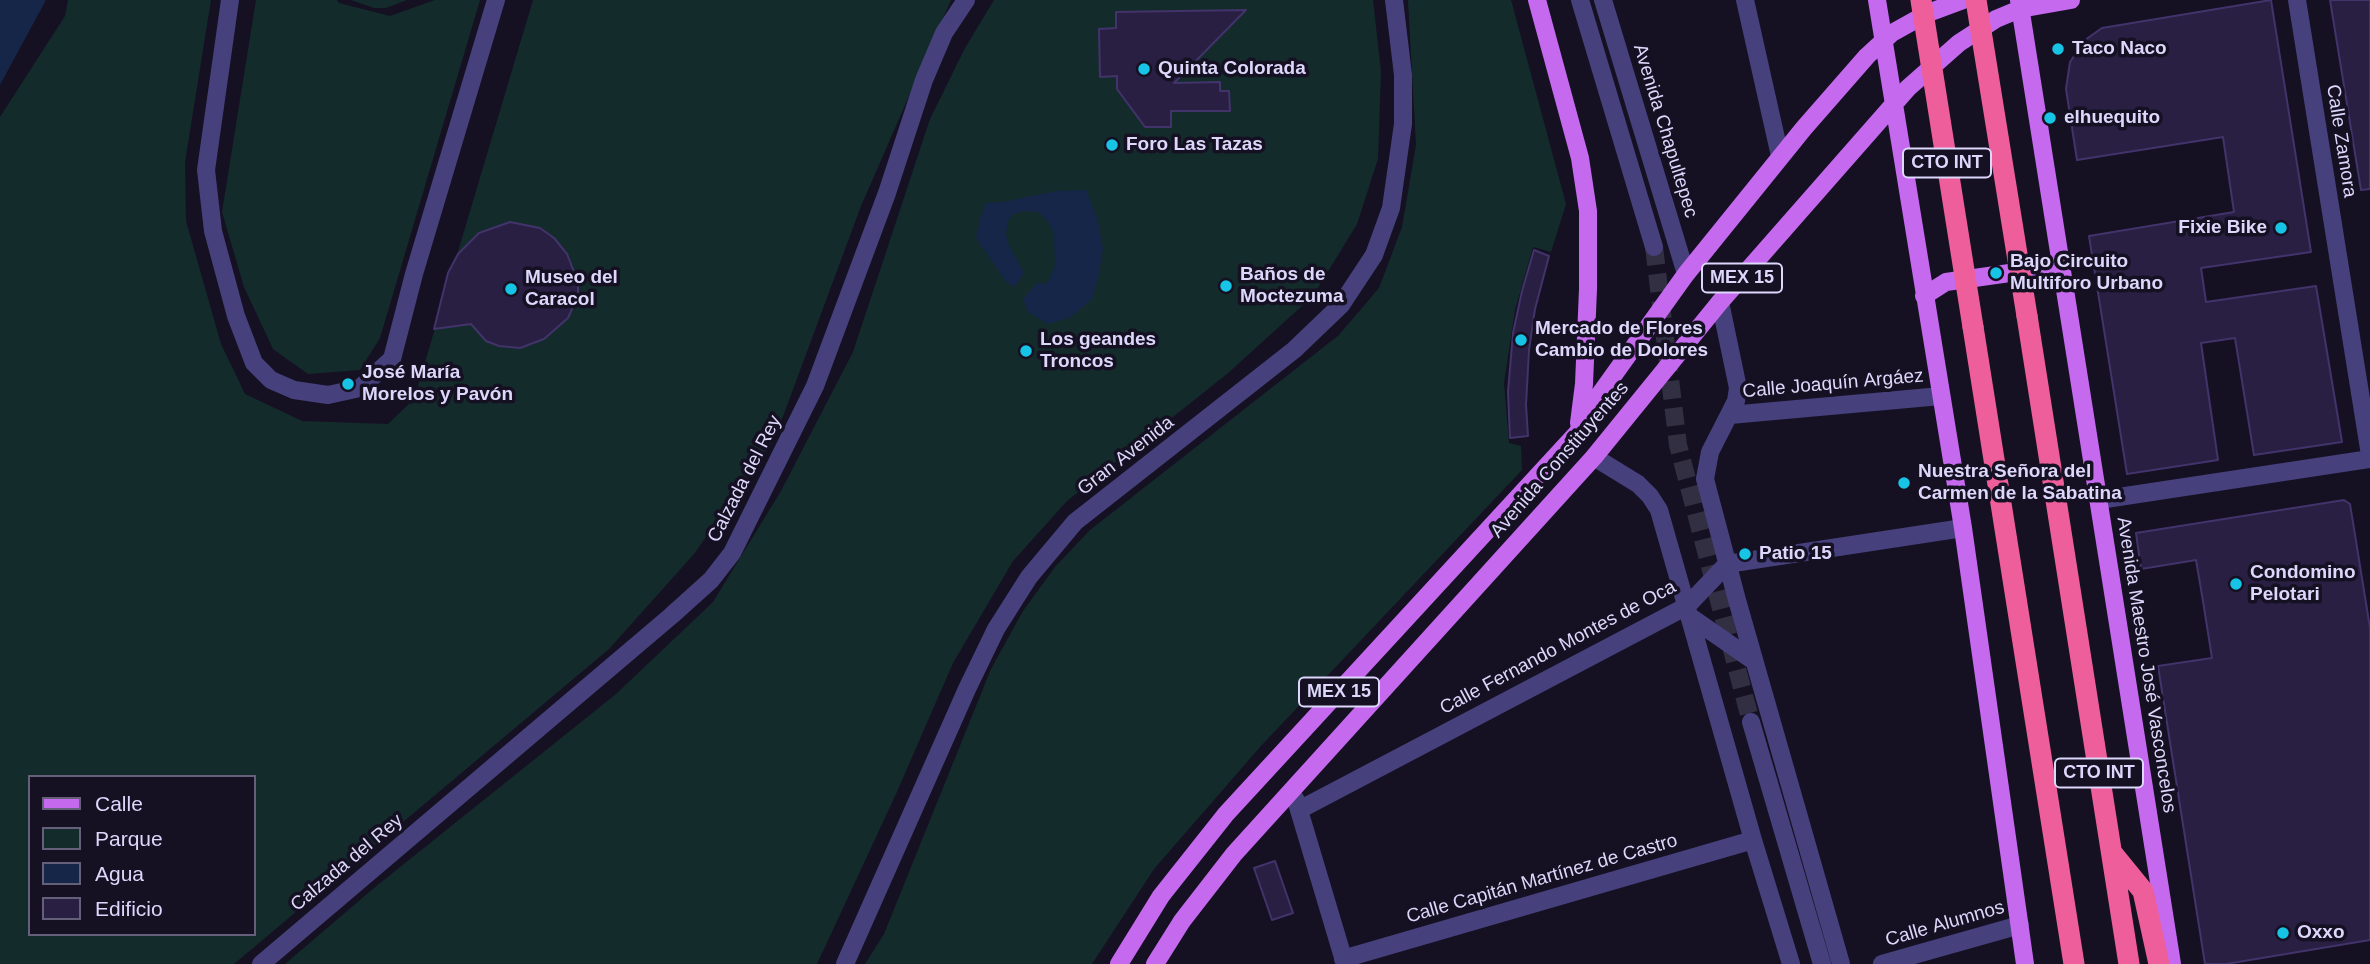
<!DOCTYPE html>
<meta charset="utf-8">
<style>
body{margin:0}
#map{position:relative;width:2370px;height:964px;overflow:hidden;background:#151123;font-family:Helvetica,sans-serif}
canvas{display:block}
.legend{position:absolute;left:28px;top:775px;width:228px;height:161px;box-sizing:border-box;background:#151123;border:2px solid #656079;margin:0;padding:9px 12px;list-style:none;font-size:21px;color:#ddd7fb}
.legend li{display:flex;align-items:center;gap:14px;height:35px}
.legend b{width:35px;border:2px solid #656079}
</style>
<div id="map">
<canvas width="2370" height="964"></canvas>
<ul class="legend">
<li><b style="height:9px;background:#c569ef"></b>Calle</li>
<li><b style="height:19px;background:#142b2c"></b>Parque</li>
<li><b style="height:19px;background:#152648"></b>Agua</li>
<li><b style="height:19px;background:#281f42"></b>Edificio</li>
</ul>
</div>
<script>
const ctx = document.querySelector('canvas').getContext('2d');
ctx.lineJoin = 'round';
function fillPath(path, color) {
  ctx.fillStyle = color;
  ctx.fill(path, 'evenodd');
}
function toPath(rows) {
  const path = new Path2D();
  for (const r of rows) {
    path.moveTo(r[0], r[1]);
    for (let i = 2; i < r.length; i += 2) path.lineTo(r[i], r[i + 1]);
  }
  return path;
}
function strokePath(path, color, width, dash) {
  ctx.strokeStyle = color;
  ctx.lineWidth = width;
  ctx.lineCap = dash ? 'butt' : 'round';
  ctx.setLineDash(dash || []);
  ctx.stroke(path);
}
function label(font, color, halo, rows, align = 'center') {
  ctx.font = font + ' Helvetica,sans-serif';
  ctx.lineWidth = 7;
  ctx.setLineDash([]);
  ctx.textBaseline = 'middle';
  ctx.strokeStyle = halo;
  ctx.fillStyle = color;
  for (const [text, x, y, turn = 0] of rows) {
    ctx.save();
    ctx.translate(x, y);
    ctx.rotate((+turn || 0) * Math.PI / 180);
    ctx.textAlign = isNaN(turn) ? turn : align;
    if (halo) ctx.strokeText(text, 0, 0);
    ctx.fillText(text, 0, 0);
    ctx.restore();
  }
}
fillPath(toPath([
 [68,0,211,0,185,162,186,221,221,344,245,394,302,421,388,424,414,399,533,0,951,0,861,206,775,438,694,554,609,649,234,964,0,964,0,117,65,16],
 [30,777,254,777,254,934,30,934],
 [256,0,337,0,339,3,390,16,435,0,480,0,380,338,360,370,308,374,273,349,244,287,222,212],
 [351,0,407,0,386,8,374,8],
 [994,0,1373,0,1381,72,1378,159,1357,224,1313,296,1227,374,1067,501,1013,561,953,663,896,794,817,964,285,964,374,888,616,694,713,602,781,491,853,352,930,119,965,48],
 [1408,0,1511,0,1566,204,1551,252,1533,247,1515,310,1504,383,1509,443,1521,446,1522,470,1260,747,1154,869,1092,964,865,964,884,934,991,669,1023,611,1055,567,1090,530,1339,335,1379,288,1402,227,1416,145]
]), '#142b2c');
fillPath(toPath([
 [0,0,46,0,0,85],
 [1086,190,1097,217,1103,249,1098,278,1092,299,1071,317,1048,324,1028,312,1023,299,1037,283,1047,284,1055,266,1054,234,1048,222,1039,212,1024,211,1013,214,1008,221,1006,234,1008,243,1024,273,1015,287,1006,282,976,238,981,216,986,203,1003,202,1057,191]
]), '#152648');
const building = toPath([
 [2271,0,2311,252,2201,268,2206,302,2316,286,2342,442,2254,455,2235,338,2201,343,2218,460,2127,474,2089,236,2234,212,2223,137,2077,160,2066,89,2070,62,2085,40,2102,28,2271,0],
 [2330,0,2370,0,2370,189,2361,190,2330,0],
 [1246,10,1174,83,1220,82,1220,91,1229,91,1230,111,1171,111,1171,127,1145,127,1117,89,1117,76,1100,77,1099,29,1116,28,1116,12,1246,10],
 [510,222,540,228,554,238,567,254,578,282,578,296,568,318,544,339,520,348,499,346,486,341,471,324,434,329,448,273,458,254,479,233,510,222],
 [1534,250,1549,256,1535,309,1529,350,1526,405,1528,436,1510,438,1508,392,1513,333,1522,291,1534,250],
 [2344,500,2350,504,2370,628,2370,940,2226,964,2205,964,2158,666,2212,658,2203,601,2196,560,2141,569,2136,533,2344,500],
 [1275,861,1293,913,1272,920,1254,868,1275,861]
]);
fillPath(building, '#281f42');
strokePath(building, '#42336b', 2);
strokePath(toPath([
 [1654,247,1678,445,1751,722]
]), '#332f43', 18, [18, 9]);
strokePath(toPath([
 [230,0,206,170,213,231,236,316,254,363,271,380,294,390,328,395,360,388,392,359,414,274,496,0],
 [1580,0,1654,247],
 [1603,0,1686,274],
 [1745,0,1780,156],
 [2297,0,2370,455],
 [1720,302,1738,388,1736,401,1710,452,1705,479,1737,600,1841,964],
 [1730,415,1941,396],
 [1594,457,1638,484,1650,496,1659,510,1753,840,1791,964],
 [2099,500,2370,459],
 [1689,616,1754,661],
 [1751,722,1822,964],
 [1296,800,1345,964],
 [1299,810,1687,606,1727,564,1963,528],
 [1343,959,1753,840],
 [261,964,671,616,711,580,732,553,815,386,887,193,924,80,944,33,966,0],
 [845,964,967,689,996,629,1029,577,1075,522,1294,350,1341,305,1374,255,1391,208,1403,124,1403,75,1394,0],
 [1882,964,2020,925]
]), '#46417d', 18);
strokePath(toPath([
 [1537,0,1580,158,1588,211,1588,289,1584,384,1579,423],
 [1877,0,1963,528,2025,964],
 [2019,0,2172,964],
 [1924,296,1946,282,2045,268,2063,277],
 [1119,964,1161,896,1226,814,1577,433,1600,394,1686,274,1804,128,1867,56,1892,33,1928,13,1963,0],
 [1155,964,1182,921,1234,854,1594,457,1720,302,1908,88,1959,43,1996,19,2020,9,2071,0]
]), '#c569ef', 18);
strokePath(toPath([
 [2027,316,2129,964],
 [1973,327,2074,964],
 [2112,853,2143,891,2159,964]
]), '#ee5e9b', 21);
strokePath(toPath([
 [1921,0,1973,327],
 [1976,0,2027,316]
]), '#ee5e9b', 21);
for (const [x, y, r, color] of [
 [2058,49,7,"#18c4e5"],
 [1144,69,7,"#18c4e5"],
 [2050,118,7,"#18c4e5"],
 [1112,145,7,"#18c4e5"],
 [2281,228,7,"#18c4e5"],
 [1996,273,7,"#18c4e5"],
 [1226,286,7,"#18c4e5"],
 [511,289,7,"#18c4e5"],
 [1521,340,7,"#18c4e5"],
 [1026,351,7,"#18c4e5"],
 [348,384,7,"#18c4e5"],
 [1904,483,7,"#18c4e5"],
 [1745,554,7,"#18c4e5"],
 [2236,584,7,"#18c4e5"],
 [2283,933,7,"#18c4e5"]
]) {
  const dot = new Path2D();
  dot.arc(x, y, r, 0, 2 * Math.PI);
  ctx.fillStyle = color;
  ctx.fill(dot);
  strokePath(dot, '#151123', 2.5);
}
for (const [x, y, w] of [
 [1947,163,88],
 [1742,278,80],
 [1339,692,80],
 [2099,773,88]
]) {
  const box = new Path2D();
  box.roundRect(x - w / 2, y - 14.5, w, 29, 5);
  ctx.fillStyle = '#151123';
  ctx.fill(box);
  strokePath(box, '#ddd7fb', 2);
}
label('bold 18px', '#ddd7fb', null, [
 ["CTO INT",1947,163],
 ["MEX 15",1742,278],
 ["MEX 15",1339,692],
 ["CTO INT",2099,773]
]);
label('bold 19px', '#ddd7fb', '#151123', [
 ["Taco Naco",2072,49],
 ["Quinta Colorada",1158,69],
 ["elhuequito",2064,118],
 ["Foro Las Tazas",1126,145],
 ["Fixie Bike",2267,228,"right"],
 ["Bajo Circuito",2010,262],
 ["Multiforo Urbano",2010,284],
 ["Baños de",1240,275],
 ["Moctezuma",1240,297],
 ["Museo del",525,278],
 ["Caracol",525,300],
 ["Mercado de Flores",1535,329],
 ["Cambio de Dolores",1535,351],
 ["Los geandes",1040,340],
 ["Troncos",1040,362],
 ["José María",362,373],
 ["Morelos y Pavón",362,395],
 ["Nuestra Señora del",1918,472],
 ["Carmen de la Sabatina",1918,494],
 ["Patio 15",1759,554],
 ["Condomino",2250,573],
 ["Pelotari",2250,595],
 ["Oxxo",2297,933]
], 'left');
label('19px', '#ddd7fb', '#151123', [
 ["Avenida Chapultepec",1665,131,73],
 ["Calle Zamora",2341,141,81],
 ["Calle Joaquín Argáez",1833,384,-5],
 ["Gran Avenida",1126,456,-38],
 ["Avenida Constituyentes",1560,460,-49],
 ["Calzada del Rey",745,479,-63],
 ["Calle Fernando Montes de Oca",1558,648,-28],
 ["Avenida Maestro José Vasconcelos",2146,665,81],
 ["Calzada del Rey",347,863,-40],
 ["Calle Capitán Martínez de Castro",1542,879,-16],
 ["Calle Alumnos",1945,924,-16]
]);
</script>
